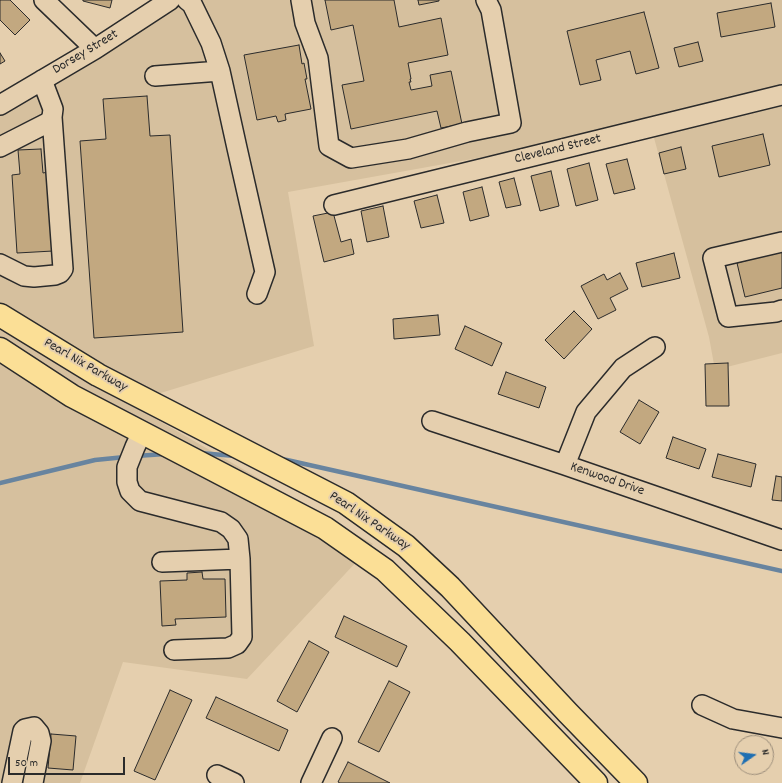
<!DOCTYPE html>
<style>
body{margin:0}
#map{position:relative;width:782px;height:783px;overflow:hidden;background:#e5cfae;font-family:Dekko,sans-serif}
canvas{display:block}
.north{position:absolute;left:734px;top:735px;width:40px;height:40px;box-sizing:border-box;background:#e5cfae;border:1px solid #9b8d7a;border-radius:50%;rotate:76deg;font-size:11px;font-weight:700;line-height:16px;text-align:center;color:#2b2b2b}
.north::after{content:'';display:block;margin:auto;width:14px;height:18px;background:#1f6fb2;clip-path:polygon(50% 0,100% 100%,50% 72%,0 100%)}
.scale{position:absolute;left:8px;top:757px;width:117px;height:18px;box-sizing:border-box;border:2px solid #2b2b2b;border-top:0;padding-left:5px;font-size:12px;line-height:14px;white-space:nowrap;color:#2b2b2b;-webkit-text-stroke:3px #e5cfae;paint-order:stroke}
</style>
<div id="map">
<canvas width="782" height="783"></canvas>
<div class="north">N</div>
<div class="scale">50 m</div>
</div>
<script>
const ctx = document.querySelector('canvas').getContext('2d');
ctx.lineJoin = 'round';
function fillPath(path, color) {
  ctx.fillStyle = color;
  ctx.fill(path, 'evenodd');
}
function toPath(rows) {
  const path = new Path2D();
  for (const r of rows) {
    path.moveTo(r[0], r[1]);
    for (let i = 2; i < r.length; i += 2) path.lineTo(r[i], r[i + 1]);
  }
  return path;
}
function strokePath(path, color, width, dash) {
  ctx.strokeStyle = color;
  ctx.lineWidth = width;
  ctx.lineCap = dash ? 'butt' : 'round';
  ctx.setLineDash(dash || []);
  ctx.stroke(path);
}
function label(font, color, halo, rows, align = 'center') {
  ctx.font = font + ' Dekko,sans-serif';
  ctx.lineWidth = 4;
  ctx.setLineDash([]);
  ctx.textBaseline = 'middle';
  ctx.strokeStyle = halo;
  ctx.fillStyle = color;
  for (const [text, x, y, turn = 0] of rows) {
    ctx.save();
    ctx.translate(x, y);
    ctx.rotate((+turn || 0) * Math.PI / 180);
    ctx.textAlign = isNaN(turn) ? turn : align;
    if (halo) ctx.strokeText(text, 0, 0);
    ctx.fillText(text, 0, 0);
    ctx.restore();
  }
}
fillPath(toPath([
 [169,0,782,0,782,353,715,370,709,337,651,127,288,192,314,346,128,403,373,544,247,679,123,662,80,783,0,783,0,97]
]), '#d6c09e');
strokePath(toPath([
 [200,453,235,456],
 [136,456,165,454],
 [280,459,287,460,782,571],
 [0,483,95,460,125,457]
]), '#68849f', 4.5);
const building = toPath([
 [0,0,10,0,30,20,15,35,0,20,0,0],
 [83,0,112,0,110,8,83,1,83,0],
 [325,0,394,0,399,27,441,18,448,55,408,63,411,79,410,79,411,82,409,82,411,90,432,86,430,75,451,71,462,124,441,128,437,111,351,129,342,85,364,81,353,25,331,30,325,0],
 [418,0,439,0,439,1,419,5,418,0],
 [771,3,775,27,721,37,717,13,771,3],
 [644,12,659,68,636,74,630,51,596,60,601,80,580,85,567,31,644,12],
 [698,42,703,61,679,67,674,48,698,42],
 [299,45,302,64,304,63,307,79,305,79,311,109,285,114,286,120,278,122,276,116,257,120,244,55,299,45],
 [0,53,5,61,0,64,0,53],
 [147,96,150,136,170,135,183,332,94,338,80,141,106,139,103,99,147,96],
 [763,134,770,165,719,177,712,146,763,134],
 [681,147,686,169,664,174,659,153,681,147],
 [41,149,43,173,48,172,53,251,17,253,12,175,20,174,18,150,41,149],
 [627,159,635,189,614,194,606,164,627,159],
 [589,163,598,200,576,206,567,169,589,163],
 [551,171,559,206,540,211,531,176,551,171],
 [514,178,521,205,506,208,499,182,514,178],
 [482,187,489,216,470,221,463,192,482,187],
 [437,195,444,223,421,228,414,201,437,195],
 [383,206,389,237,367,242,361,211,383,206],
 [333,212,341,242,351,239,354,254,324,262,313,216,333,212],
 [782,251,782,288,745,297,737,263,782,251],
 [674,253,680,278,642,287,636,263,674,253],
 [620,273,628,289,610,298,616,310,598,319,581,286,604,274,607,280,620,273],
 [574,311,592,329,564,359,545,340,574,311],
 [438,315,440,335,394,339,393,319,438,315],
 [465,326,502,343,492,366,455,349,465,326],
 [728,363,729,406,706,406,705,364,728,363],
 [506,372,546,387,539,408,498,394,506,372],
 [639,400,659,412,640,444,620,432,639,400],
 [673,437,706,449,699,469,666,458,673,437],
 [718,454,756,464,751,487,712,477,718,454],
 [776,476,782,477,782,501,772,500,776,476],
 [202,572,203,579,225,579,226,617,175,619,176,625,162,626,160,581,187,580,187,573,202,572],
 [344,616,407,646,397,667,335,637,344,616],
 [309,641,329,652,297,712,277,701,309,641],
 [389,681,410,692,379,752,358,742,389,681],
 [170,690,192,700,155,780,134,771,170,690],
 [216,697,288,730,279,751,206,718,216,697],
 [51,734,76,736,73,770,48,768,51,734],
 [348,762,390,783,340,783,338,782,348,762]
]);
fillPath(building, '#c2a880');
strokePath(building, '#2b2b2b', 1);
const minor = toPath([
 [44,0,95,49],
 [187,0,192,4,211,43,220,71,237,148,265,272,257,294],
 [301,0,305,23,318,58,329,146,351,158,408,149,467,132,511,123,491,10,486,0],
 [155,76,220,71],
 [0,105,95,49,170,0],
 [0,147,49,122,52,117,53,109,42,80],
 [334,205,782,95],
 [782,242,713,258,728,317,776,312,782,310],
 [0,264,24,276,34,277,55,275,60,273,63,269,52,117],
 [432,421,565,465,782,540],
 [142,432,135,447,127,467,127,482,130,491,140,501,221,522,231,529,238,539,240,559,242,637,237,644,228,648,174,650],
 [565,465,586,412,623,368,655,347],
 [162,562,240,559],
 [702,705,733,719,782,728],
 [217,775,234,783],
 [12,783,23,731,25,729,34,727,39,733,41,741,33,783],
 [311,783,332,738]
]);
const major = toPath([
 [0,315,98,375,346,503,406,546,450,587,568,713,636,783],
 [0,349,72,396,325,528,385,570,460,642,596,783]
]);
strokePath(minor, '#2b2b2b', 22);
strokePath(major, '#2b2b2b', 25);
strokePath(minor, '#e5cfae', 19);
strokePath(major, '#fbdf96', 22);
label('14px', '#2b2b2b', '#e5cfae', [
 ["Dorsey Street",86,53,-31],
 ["Cleveland Street",558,150,-14],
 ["Pearl Nix Parkway",85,366,30],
 ["Kenwood Drive",607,480,19],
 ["Pearl Nix Parkway",369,522,34]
]);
</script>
